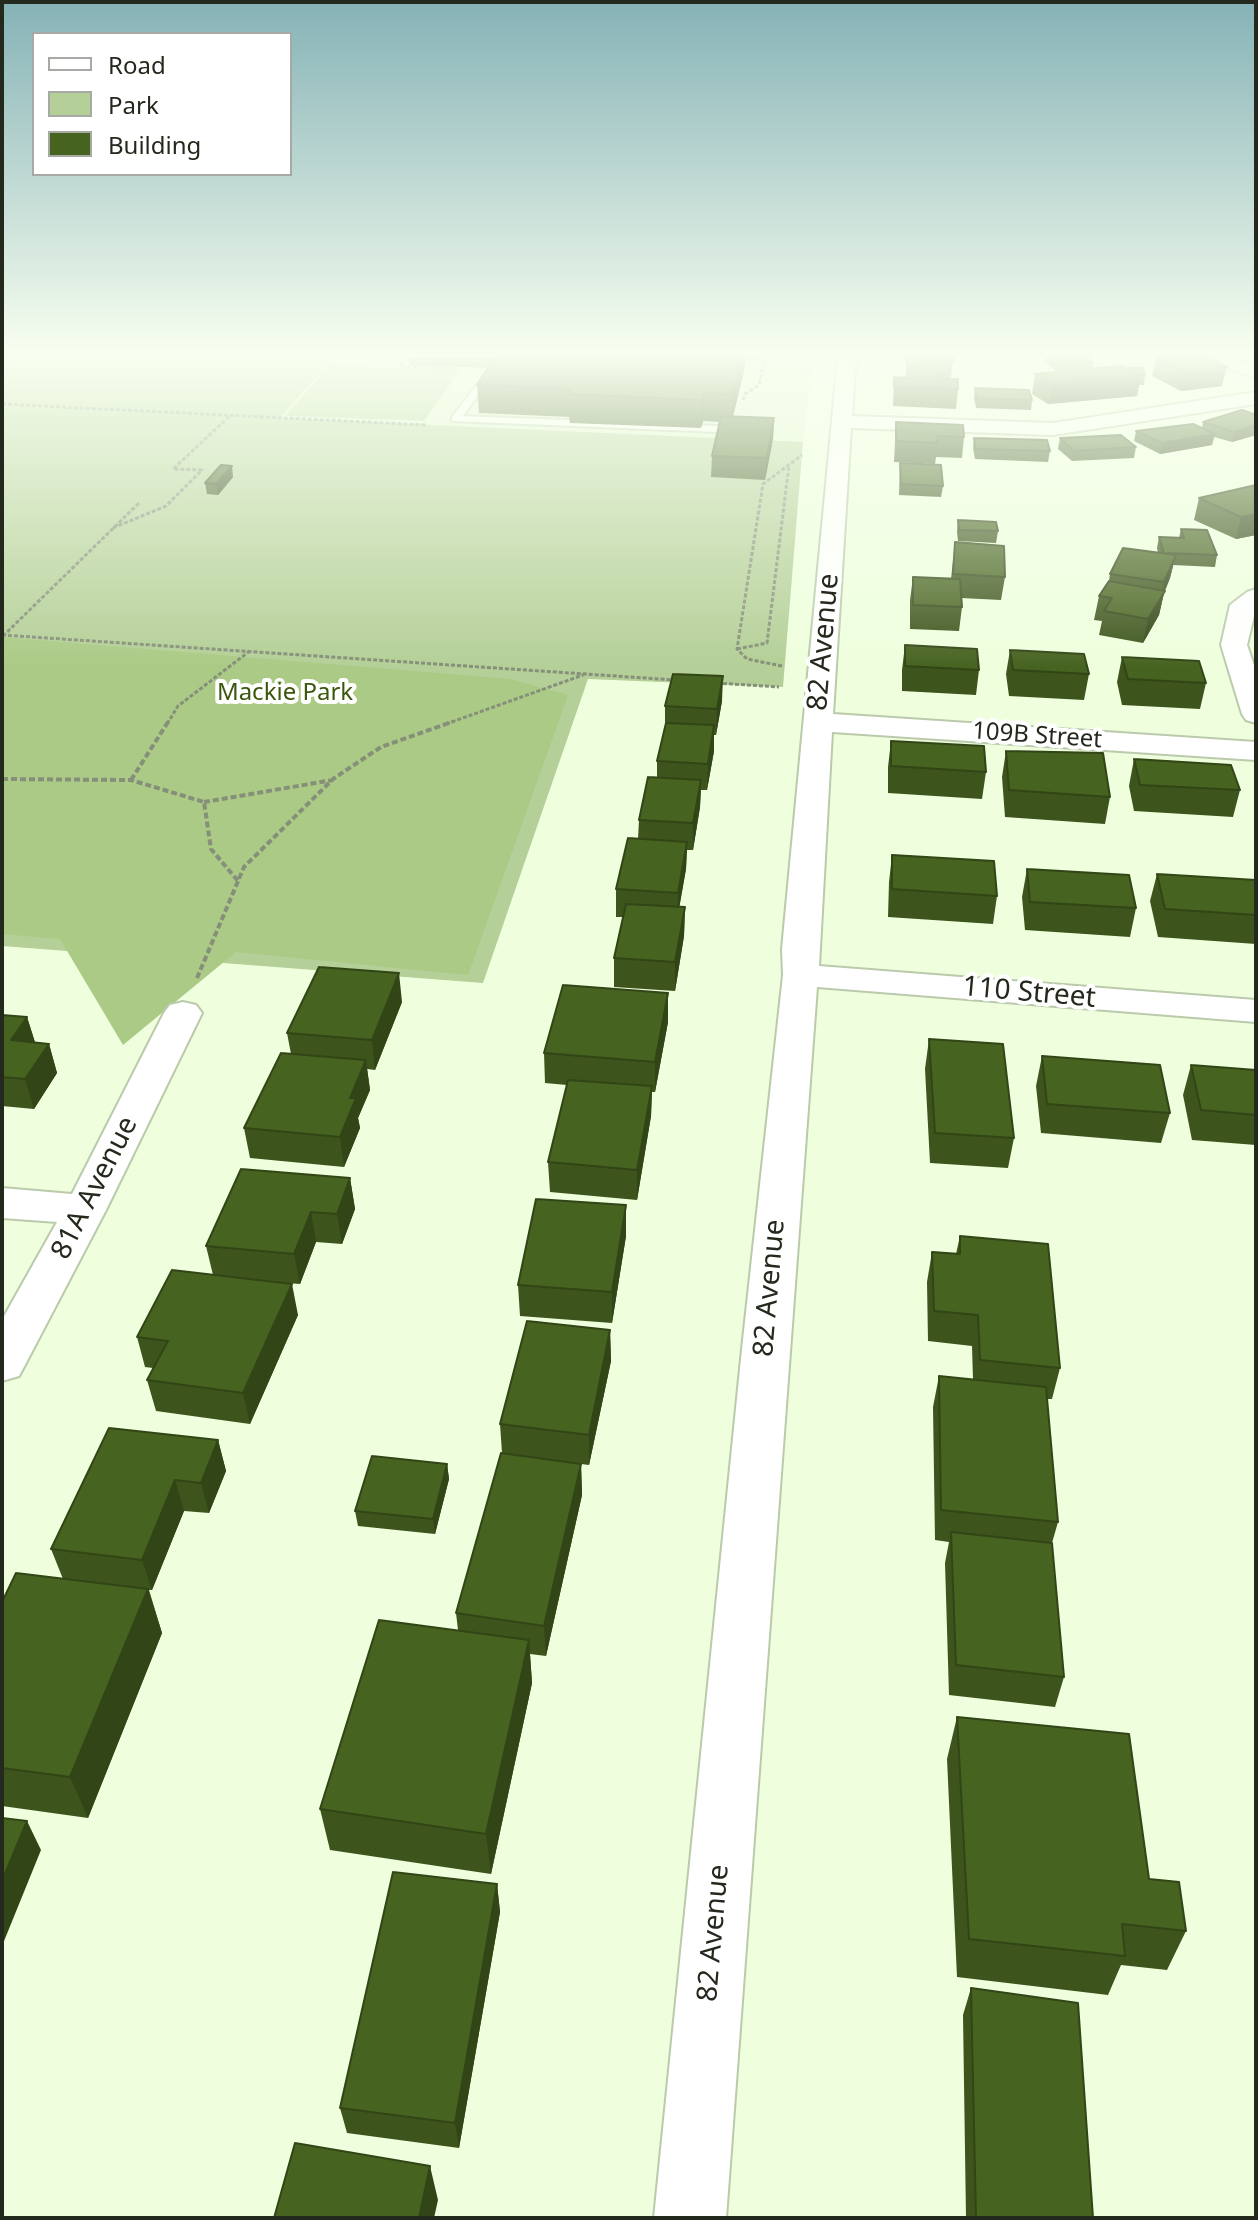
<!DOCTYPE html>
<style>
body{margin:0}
#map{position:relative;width:1258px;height:2220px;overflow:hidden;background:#efffde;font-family:"Noto Sans",sans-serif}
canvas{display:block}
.frame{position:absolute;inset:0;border:4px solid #24291d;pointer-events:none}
.legend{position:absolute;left:32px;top:32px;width:260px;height:144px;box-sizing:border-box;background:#fff;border:2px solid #a7a9a5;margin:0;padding:10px 14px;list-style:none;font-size:24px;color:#24291d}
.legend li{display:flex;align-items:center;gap:16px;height:40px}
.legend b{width:40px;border:2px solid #a7a9a5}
</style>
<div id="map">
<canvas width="1258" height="2220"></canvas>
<div class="frame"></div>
<ul class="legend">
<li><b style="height:10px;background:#fff"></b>Road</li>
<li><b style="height:22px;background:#b4cf97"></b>Park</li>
<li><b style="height:22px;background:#476320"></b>Building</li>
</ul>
</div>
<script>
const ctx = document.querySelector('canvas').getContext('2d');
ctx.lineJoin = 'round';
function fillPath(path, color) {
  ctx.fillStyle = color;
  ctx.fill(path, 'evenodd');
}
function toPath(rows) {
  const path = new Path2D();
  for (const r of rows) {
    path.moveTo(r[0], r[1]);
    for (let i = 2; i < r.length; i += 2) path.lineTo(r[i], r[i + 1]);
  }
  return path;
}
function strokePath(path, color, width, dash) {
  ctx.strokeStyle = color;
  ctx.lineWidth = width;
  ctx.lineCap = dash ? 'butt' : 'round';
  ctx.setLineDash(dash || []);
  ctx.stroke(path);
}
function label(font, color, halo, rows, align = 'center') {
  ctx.font = font + ' "Noto Sans",sans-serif';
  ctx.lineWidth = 8;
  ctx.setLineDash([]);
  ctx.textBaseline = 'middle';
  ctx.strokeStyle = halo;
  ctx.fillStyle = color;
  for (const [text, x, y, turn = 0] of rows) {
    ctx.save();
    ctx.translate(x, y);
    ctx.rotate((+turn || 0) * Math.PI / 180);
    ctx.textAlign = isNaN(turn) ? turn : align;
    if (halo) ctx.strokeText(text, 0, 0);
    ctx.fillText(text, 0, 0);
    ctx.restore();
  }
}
fillPath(toPath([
 [2,357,814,357,803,442,2,406]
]), '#e1f4cd');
fillPath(toPath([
 [2,357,334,357,280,418,803,442,783,687,588,679,483,983,2,946],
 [330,365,460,370,424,421,285,416]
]), '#b4cf97');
fillPath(toPath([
 [2,637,510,679,568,695,468,975,236,952,123,1045,60,939,2,934]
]), '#aaca85');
const lane = toPath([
 [487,372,492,375,463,416,743,427,748,430,743,433,452,421,452,417,487,372]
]);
const street = toPath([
 [838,357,856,357,852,416,1053,423,1256,392,1256,404,1053,435,851,428,833,714,1256,742,1256,760,832,732,819,966,1256,1000,1256,1022,817,987,726,2218,654,2218,742,1349,783,975,782,949,838,357],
 [1168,357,1232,359,1256,366,1256,378,1230,369,1176,364,1170,363,1168,357],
 [1256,589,1256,608,1247,645,1256,671,1256,723,1246,720,1242,714,1221,645,1230,605,1247,592,1256,589],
 [183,1002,196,1005,202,1013,106,1210,26,1363,19,1376,2,1381,2,1320,57,1222,2,1218,2,1188,72,1194,164,1013,170,1005,183,1002]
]);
strokePath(lane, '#bacaab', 4);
strokePath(street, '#bacaab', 4);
strokePath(toPath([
 [406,357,400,366,456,369],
 [743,400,745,394,759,385,765,357],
 [2,404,426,425],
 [113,528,166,506,202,470,173,469,231,415],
 [2,635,675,680],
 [3,636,139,503],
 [737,649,767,643,789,465],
 [782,666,747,659,737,649,763,484,802,455],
 [717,683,779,687],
 [167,724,178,706,251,650],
 [446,724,583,675]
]), '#858f79', 3, [4, 2]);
strokePath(toPath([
 [2,779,131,780,204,802,211,849,238,881],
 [131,780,168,722],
 [204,802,333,780],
 [197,978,244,867,333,779,381,747,452,722]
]), '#858f79', 4, [6, 3]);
fillPath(lane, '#fff');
fillPath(street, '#fff');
fillPath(toPath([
 [409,357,758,357,758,360,745,359,745,367,733,417,774,418,773,439,765,480,711,477,712,456,720,422,703,421,701,428,570,423,569,417,479,413,477,385,488,368,410,365],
 [904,357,953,357,951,379,958,389,956,409,893,406,894,377,906,378,906,358],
 [1046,357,1087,357,1093,363,1092,369,1145,375,1144,385,1139,385,1137,396,1048,404,1032,394,1035,374,1057,372,1045,361],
 [1156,357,1207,357,1222,386,1181,391,1152,376],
 [975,388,1032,400,1031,410,976,408,974,398],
 [1256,415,1256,435,1232,442,1214,437,1212,445,1160,454,1134,441,1136,431,1202,428,1203,422],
 [896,422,964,437,962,458,936,457,935,464,894,462],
 [974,438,1050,451,1048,462,975,459,973,448],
 [1060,438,1136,447,1134,458,1072,461,1058,449],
 [900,463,943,486,941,497,899,495],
 [233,477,218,495,207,494,205,483],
 [1256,485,1256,535,1236,539,1194,520,1199,498],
 [958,520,998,531,996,543,958,541,957,532],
 [1181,529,1217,555,1215,567,1173,565,1170,578,1164,593,1159,615,1143,643,1099,635,1102,621,1094,620,1099,596,1109,581,1110,574,1158,553,1157,548,1159,537,1179,538],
 [955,542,1005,577,1001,600,961,598,962,607,959,631,910,629,910,600,913,577,951,579],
 [905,645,979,670,976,695,902,691,902,670],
 [1010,650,1089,674,1084,700,1009,696,1006,674],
 [1122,657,1206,683,1200,709,1122,705,1117,682],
 [722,701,716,735,714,735,714,751,707,790,701,790,700,807,693,850,687,850,686,869,679,907,685,907,684,936,675,991,614,987,614,958,623,917,616,917,616,889,638,839,639,820,657,778,657,761,665,728,665,706],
 [891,741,986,772,982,799,888,793,888,767],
 [1006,751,1110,797,1105,824,1005,817,1002,777],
 [1134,759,1240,790,1233,817,1134,811,1129,786],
 [892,855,997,896,993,924,888,917,889,882],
 [1027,869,1136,908,1130,937,1025,930,1022,897],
 [1157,874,1256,880,1256,944,1158,937,1150,901],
 [668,993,668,1022,655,1092,652,1092,651,1116,637,1200,550,1192,548,1162,567,1085,545,1083,544,1053],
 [402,1002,375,1070,367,1069,370,1090,358,1118,360,1128,344,1167,250,1158,244,1128,291,1054,287,1033],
 [2,1015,27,1017,35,1042,49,1044,57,1073,34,1109,2,1106],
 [929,1039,1014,1138,1008,1168,930,1163,925,1069],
 [1042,1056,1170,1113,1161,1143,1041,1133,1036,1086],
 [1191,1065,1256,1070,1256,1145,1192,1140,1183,1095],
 [350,1178,355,1209,342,1244,316,1242,300,1284,272,1282,298,1315,250,1424,156,1411,147,1380,153,1368,145,1367,137,1337,213,1275,206,1246],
 [626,1205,626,1236,612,1323,520,1316,518,1285],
 [960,1236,1060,1368,1052,1399,1047,1399,1058,1522,1052,1543,1064,1677,1055,1707,949,1695,945,1563,949,1542,935,1540,933,1407,939,1376,973,1380,972,1346,928,1341,927,1282,932,1252,956,1254],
 [610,1330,611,1361,589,1465,581,1464,582,1495,546,1656,530,1654,532,1683,491,1874,330,1850,320,1809,458,1630,456,1613,502,1453,500,1424],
 [218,1440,226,1471,209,1513,184,1511,152,1590,149,1590,162,1633,88,1818,2,1806,2,1602,63,1579,51,1549],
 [447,1464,449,1479,435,1534,358,1526,355,1511],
 [957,1717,1149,1879,1186,1931,1167,1970,1121,1965,1108,1995,957,1977,947,1759],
 [497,1884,500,1912,459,2148,347,2133,340,2108],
 [971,1988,1093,2218,966,2218,963,2015]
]), '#3d551c');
fillPath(toPath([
 [741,357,745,357,745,367,731,422,732,394],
 [1227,367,1222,386,1181,391,1185,371],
 [1141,376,1137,396,1048,404,1052,385],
 [704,393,703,421,701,428,702,400],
 [774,418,773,439,765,480,767,458],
 [1256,425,1256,435,1232,442,1234,432],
 [1215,434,1212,445,1160,454,1162,443],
 [232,466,233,477,218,495,216,484],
 [1256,514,1256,535,1236,539,1241,517],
 [1176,555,1170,578,1164,593,1159,615,1143,643,1148,619,1161,598,1164,582],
 [723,676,722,701,716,735,717,709],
 [714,725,714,751,707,790,708,764],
 [701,780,700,807,693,850,693,823],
 [687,842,686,869,677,921,678,893],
 [685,907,684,936,675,991,675,962],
 [399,973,402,1002,375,1070,372,1040],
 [668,993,668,1022,655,1092,655,1062],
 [27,1017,36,1046,11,1040],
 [49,1044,57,1073,34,1109,25,1079],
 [366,1060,370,1090,358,1118,360,1128,344,1167,340,1137,350,1098],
 [652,1086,651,1116,637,1200,637,1170],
 [350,1178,355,1209,342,1244,337,1214],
 [626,1205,626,1236,612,1323,612,1292],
 [311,1212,316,1242,300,1284,294,1254],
 [292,1284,298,1315,250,1424,243,1393],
 [610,1330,611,1361,589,1465,589,1435],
 [218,1440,226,1471,209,1513,201,1483],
 [447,1464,449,1479,435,1534,433,1519],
 [581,1464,582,1495,546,1656,544,1626],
 [175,1480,184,1511,152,1590,142,1560],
 [148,1589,162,1633,88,1818,70,1777],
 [529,1640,532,1683,491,1874,486,1834],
 [27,1821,41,1850,2,1946,2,1881],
 [497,1884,500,1912,459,2148,455,2123],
 [430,2166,438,2200,434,2218,419,2218]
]), '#324516');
const building = toPath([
 [495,357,741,357,732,394,704,393,702,400,569,394,572,389,477,385,495,357],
 [908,357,953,357,954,362,908,360,908,357],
 [1053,357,1087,357,1093,363,1060,364,1053,357],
 [1157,357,1207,357,1227,367,1185,371,1157,357],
 [1122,366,1141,376,1052,385,1035,374,1122,366],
 [910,367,937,368,937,379,958,379,958,389,894,387,894,377,910,378,910,367],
 [1125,368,1143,368,1145,375,1139,375,1125,368],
 [975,388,1029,390,1032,400,977,398,975,388],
 [1242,410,1256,415,1256,425,1234,432,1203,422,1242,410],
 [721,416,774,418,767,458,712,456,721,416],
 [896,422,963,425,964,437,938,436,937,443,896,441,896,422],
 [1193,424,1215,434,1162,443,1136,431,1193,424],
 [1121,435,1136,447,1074,451,1060,438,1121,435],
 [974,438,1047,440,1050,451,976,449,974,438],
 [900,463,941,465,943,486,901,484,900,463],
 [221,465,232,466,216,484,205,483,221,465],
 [1256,485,1256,514,1241,517,1199,498,1256,485],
 [958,520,996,522,998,531,959,530,958,520],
 [1181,529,1207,530,1217,555,1164,553,1159,537,1184,538,1181,529],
 [955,542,1004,546,1005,577,953,574,955,542],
 [1123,548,1176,555,1164,582,1110,574,1123,548],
 [913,577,960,579,962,607,913,605,913,577],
 [1109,581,1165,591,1148,619,1104,611,1112,598,1099,596,1109,581],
 [905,645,977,649,979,670,905,666,905,645],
 [1010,650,1084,654,1089,674,1013,670,1010,650],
 [1122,657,1199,661,1206,683,1128,679,1122,657],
 [673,674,723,676,717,709,665,706,673,674],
 [666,723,714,725,708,764,657,761,666,723],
 [891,741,984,746,986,772,891,766,891,741],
 [1006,751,1103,753,1110,797,1009,790,1006,751],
 [1134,759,1231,765,1240,790,1140,785,1134,759],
 [648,777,701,780,693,823,639,820,648,777],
 [628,838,687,842,678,893,616,889,628,838],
 [892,855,994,861,997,896,892,889,892,855],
 [1027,869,1129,875,1136,908,1030,902,1027,869],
 [1157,874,1256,880,1256,915,1165,909,1157,874],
 [626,904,685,907,675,962,614,958,626,904],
 [319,967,399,973,372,1040,287,1033,319,967],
 [563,985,668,993,655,1062,544,1053,563,985],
 [2,1015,27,1017,11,1040,49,1044,25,1079,2,1077,2,1015],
 [929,1039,1003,1044,1014,1138,935,1133,929,1039],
 [281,1053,366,1060,350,1098,356,1098,340,1137,244,1128,281,1053],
 [1042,1056,1160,1065,1170,1113,1047,1104,1042,1056],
 [1191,1065,1256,1070,1256,1115,1201,1110,1191,1065],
 [568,1080,652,1086,637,1170,548,1162,568,1080],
 [241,1169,350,1178,337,1214,311,1212,294,1254,206,1246,241,1169],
 [536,1199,626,1205,612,1292,518,1285,536,1199],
 [960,1236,1048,1244,1060,1368,980,1360,978,1315,934,1311,932,1252,960,1254,960,1236],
 [172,1270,292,1284,243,1393,147,1380,168,1341,137,1337,172,1270],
 [527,1321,610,1330,589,1435,500,1424,527,1321],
 [939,1376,1046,1387,1058,1522,941,1510,939,1376],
 [109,1428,218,1440,201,1483,175,1480,142,1560,51,1549,109,1428],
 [501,1453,581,1464,544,1626,456,1613,501,1453],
 [372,1456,447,1464,433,1519,355,1511,372,1456],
 [951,1532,1052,1543,1064,1677,956,1665,951,1532],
 [16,1573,148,1589,70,1777,2,1768,2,1602,16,1573],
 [379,1620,529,1640,486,1834,320,1809,379,1620],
 [957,1717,1129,1734,1149,1879,1179,1882,1186,1931,1122,1924,1125,1956,969,1939,957,1717],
 [2,1818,27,1821,2,1881,2,1818],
 [393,1872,497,1884,455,2123,340,2108,393,1872],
 [971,1988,1078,2003,1093,2218,976,2218,971,1988],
 [295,2143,430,2166,419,2218,274,2218,295,2143]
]);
fillPath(building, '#476320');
strokePath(building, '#324516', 2);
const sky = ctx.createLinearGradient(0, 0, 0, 668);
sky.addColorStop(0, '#85b2b6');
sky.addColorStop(0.53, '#f8fff0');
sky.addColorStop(1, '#f8fff000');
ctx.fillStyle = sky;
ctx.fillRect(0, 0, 1258, 668);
label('24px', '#3b570d', '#fff', [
 ["Mackie Park",285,693]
]);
label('24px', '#24291d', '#fff', [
 ["109B Street",1037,736,4]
]);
label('28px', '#24291d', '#fff', [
 ["82 Avenue",824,642,-85],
 ["110 Street",1029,993,5],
 ["81A Avenue",95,1188,-63],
 ["82 Avenue",770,1288,-85],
 ["82 Avenue",714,1933,-85]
]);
</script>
